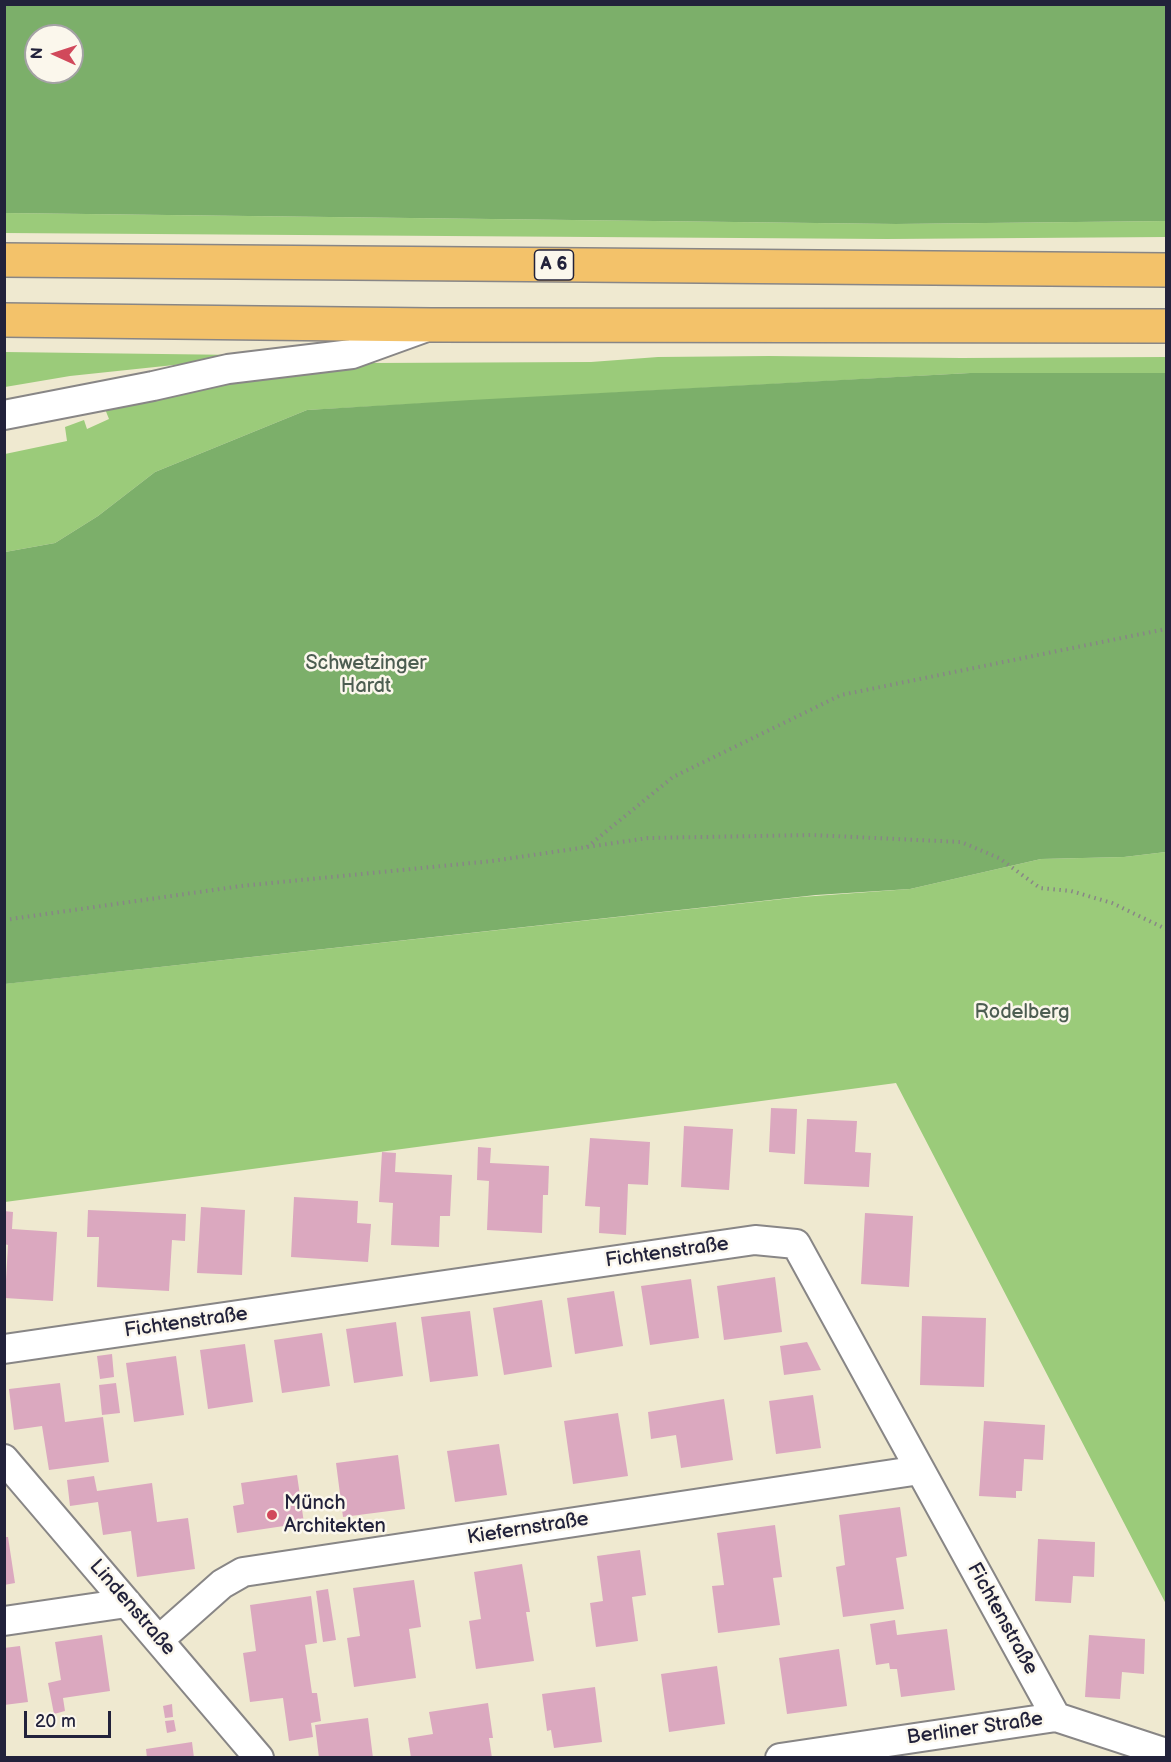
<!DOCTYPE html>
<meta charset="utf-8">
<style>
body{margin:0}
#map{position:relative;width:1171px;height:1762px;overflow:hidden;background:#efe9d0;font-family:"Balsamiq Sans",sans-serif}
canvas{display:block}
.frame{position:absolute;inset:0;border:6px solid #22223b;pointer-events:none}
.north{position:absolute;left:24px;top:24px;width:60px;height:60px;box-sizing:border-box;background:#fbf7ec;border:2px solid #a4a2a5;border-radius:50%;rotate:273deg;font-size:16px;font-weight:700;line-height:24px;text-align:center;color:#22223b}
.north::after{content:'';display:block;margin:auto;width:21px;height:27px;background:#d1495b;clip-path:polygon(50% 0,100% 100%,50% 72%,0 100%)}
.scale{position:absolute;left:24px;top:1711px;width:87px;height:27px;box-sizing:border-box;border:3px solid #22223b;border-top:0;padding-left:8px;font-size:18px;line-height:21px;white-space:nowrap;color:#22223b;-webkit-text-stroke:4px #fbf7ec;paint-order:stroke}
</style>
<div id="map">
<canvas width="1171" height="1762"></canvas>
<div class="frame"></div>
<div class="north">N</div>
<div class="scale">20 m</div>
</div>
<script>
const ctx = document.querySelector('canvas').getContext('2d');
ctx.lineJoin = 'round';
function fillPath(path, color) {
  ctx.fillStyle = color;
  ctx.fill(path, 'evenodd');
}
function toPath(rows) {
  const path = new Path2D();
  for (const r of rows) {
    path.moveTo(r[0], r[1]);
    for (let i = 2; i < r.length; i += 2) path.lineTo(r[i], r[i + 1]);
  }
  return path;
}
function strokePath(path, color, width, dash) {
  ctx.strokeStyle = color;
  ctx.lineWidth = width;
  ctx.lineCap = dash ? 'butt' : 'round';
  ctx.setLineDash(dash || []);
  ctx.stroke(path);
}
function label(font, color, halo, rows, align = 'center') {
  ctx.font = font + ' "Balsamiq Sans",sans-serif';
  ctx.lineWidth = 5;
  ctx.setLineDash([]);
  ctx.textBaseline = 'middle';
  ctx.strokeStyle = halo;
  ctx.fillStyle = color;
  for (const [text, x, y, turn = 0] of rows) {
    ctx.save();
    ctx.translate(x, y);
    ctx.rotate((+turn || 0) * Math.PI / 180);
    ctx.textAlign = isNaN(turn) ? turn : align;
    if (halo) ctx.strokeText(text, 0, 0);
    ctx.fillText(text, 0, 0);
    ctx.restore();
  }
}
fillPath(toPath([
 [5,213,896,224,1166,221,1166,237,887,239,5,233],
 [5,352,240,355,212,361,70,376,5,387],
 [769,356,961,358,1166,357,1166,373,970,373,307,410,155,472,98,516,55,543,5,552,5,454,67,441,65,427,84,420,87,429,109,419,105,409,124,400,314,367,371,363,591,362,658,357],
 [1166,852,1166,1604,896,1083,5,1202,4,984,801,897,910,889,1041,859,1124,857]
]), '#9bcb7a');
fillPath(toPath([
 [5,4,1166,5,1166,221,896,224,5,213],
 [36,36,72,36,72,72,36,72],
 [970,373,1166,373,1166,852,1124,857,1041,859,910,889,816,895,5,984,5,552,55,543,98,516,155,472,307,410,471,400]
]), '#7caf6a');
fillPath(toPath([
 [771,1108,797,1109,795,1154,769,1152],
 [807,1119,857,1121,855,1152,871,1153,869,1187,804,1184],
 [684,1126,733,1129,729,1190,681,1187],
 [590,1138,650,1142,648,1185,628,1184,626,1235,599,1233,600,1207,585,1206],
 [478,1147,491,1148,490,1163,549,1166,548,1195,543,1195,542,1233,487,1230,489,1181,477,1180],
 [382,1152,396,1153,395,1172,452,1175,450,1216,440,1216,439,1247,391,1245,393,1203,379,1202],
 [294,1197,358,1201,357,1223,371,1224,368,1262,291,1257],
 [201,1207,245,1210,242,1275,197,1273],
 [88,1210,186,1214,185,1241,172,1240,169,1291,97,1287,99,1237,87,1237],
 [4,1211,13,1212,12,1229,57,1232,53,1301,5,1298,8,1245,4,1244],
 [865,1213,913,1216,909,1287,861,1284],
 [775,1277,782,1332,724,1340,717,1286],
 [691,1279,699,1338,650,1345,641,1286],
 [614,1291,623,1346,575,1354,567,1298],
 [542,1300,552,1367,504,1375,493,1308],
 [470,1311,478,1376,430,1382,421,1317],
 [922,1316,986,1318,984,1387,920,1385],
 [396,1322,403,1376,354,1383,346,1329],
 [322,1333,330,1386,282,1393,274,1340],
 [807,1342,821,1370,784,1375,780,1346],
 [245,1344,253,1402,208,1409,200,1350],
 [112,1354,114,1377,100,1379,97,1356],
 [176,1356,184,1415,134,1422,126,1363],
 [60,1383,65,1422,103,1417,109,1462,49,1470,42,1426,14,1430,9,1389],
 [116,1383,120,1413,102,1415,99,1385],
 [813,1395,821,1448,776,1454,769,1401],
 [724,1399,733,1460,681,1468,676,1435,651,1439,648,1412],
 [618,1413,628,1476,573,1484,564,1421],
 [984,1421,1045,1425,1043,1460,1024,1459,1022,1491,1016,1491,1016,1498,979,1496],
 [499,1444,507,1495,455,1502,447,1451],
 [398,1455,405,1509,343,1517,336,1463],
 [297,1475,304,1523,237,1533,233,1506,244,1504,241,1483],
 [94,1476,97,1491,152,1483,157,1522,188,1518,195,1569,137,1577,131,1531,103,1535,98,1502,70,1506,67,1480],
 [900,1507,907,1556,896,1558,904,1609,843,1617,836,1567,845,1565,839,1515],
 [775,1525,782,1577,773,1578,780,1625,718,1633,712,1586,724,1585,717,1533],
 [4,1537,8,1537,15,1583,4,1585],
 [1038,1539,1095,1542,1094,1577,1073,1576,1071,1603,1035,1601],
 [640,1550,646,1595,632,1597,638,1641,596,1647,590,1603,603,1601,597,1556],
 [522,1564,530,1612,526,1612,534,1661,476,1669,469,1621,481,1619,474,1572],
 [414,1580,421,1627,409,1629,416,1678,354,1687,347,1638,360,1636,353,1588],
 [328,1589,336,1640,323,1642,316,1591],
 [311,1596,317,1643,305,1645,312,1693,317,1693,321,1721,311,1723,313,1737,289,1741,283,1698,250,1702,243,1653,256,1651,250,1605],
 [895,1620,897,1635,947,1629,955,1690,901,1697,897,1669,890,1669,889,1663,876,1665,870,1624],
 [102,1635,110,1691,63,1698,65,1711,54,1714,48,1683,61,1680,55,1642],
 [1089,1635,1145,1639,1144,1674,1122,1672,1120,1699,1085,1697],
 [20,1646,28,1702,4,1705,4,1648],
 [839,1649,847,1706,787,1714,779,1658],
 [717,1666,725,1724,669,1732,661,1674],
 [595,1687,602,1742,554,1748,551,1730,547,1731,542,1694],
 [488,1703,493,1738,489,1738,492,1758,411,1758,408,1738,433,1734,429,1712],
 [172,1704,173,1717,165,1718,163,1706],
 [368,1718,373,1758,319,1758,315,1725],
 [174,1720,176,1731,167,1733,165,1721],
 [192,1742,194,1758,147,1758,146,1749]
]), '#dba8bf');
const minor = toPath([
 [4,415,153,386,228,369,352,354,424,328],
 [4,1349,755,1240,796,1244,1056,1717],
 [4,1459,259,1758],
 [4,1621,127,1603],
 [160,1639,222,1584,243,1572,920,1470],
 [780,1758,1056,1717,1166,1753]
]);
const highway = toPath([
 [4,260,1166,270],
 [4,320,431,325,1166,326]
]);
strokePath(minor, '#888686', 32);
strokePath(highway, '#888686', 36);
strokePath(toPath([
 [587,847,673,777,841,695,1166,629],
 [4,920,241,886,492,861,648,838,812,835,961,842,999,858,1040,888,1071,891,1112,903,1166,929]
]), '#888686', 4, [1.5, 4.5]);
strokePath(minor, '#fff', 28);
strokePath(highway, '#f3c26a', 33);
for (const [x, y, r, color] of [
 [272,1515,6,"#d1495b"]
]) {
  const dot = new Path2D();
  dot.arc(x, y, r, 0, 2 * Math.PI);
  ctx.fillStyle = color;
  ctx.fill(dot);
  strokePath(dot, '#fbf7ec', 2);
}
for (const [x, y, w] of [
 [554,265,39]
]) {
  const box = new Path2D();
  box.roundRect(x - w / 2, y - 15, w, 30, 4.5);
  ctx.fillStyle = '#fbf7ec';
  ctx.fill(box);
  strokePath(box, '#22223b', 1.5);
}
label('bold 18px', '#22223b', null, [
 ["A 6",554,265]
]);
label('20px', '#4c5d51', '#fbf7ec', [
 ["Schwetzinger",366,664],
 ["Hardt",366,687],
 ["Rodelberg",1022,1013]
]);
label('20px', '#22223b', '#fbf7ec', [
 ["Fichtenstraße",667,1253,-8],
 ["Fichtenstraße",186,1323,-8],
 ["Kiefernstraße",528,1529,-9],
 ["Lindenstraße",132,1608,49],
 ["Fichtenstraße",1002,1619,61],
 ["Berliner Straße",975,1729,-8]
]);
label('20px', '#22223b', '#fbf7ec', [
 ["Münch",284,1504],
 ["Architekten",284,1527]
], 'left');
</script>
